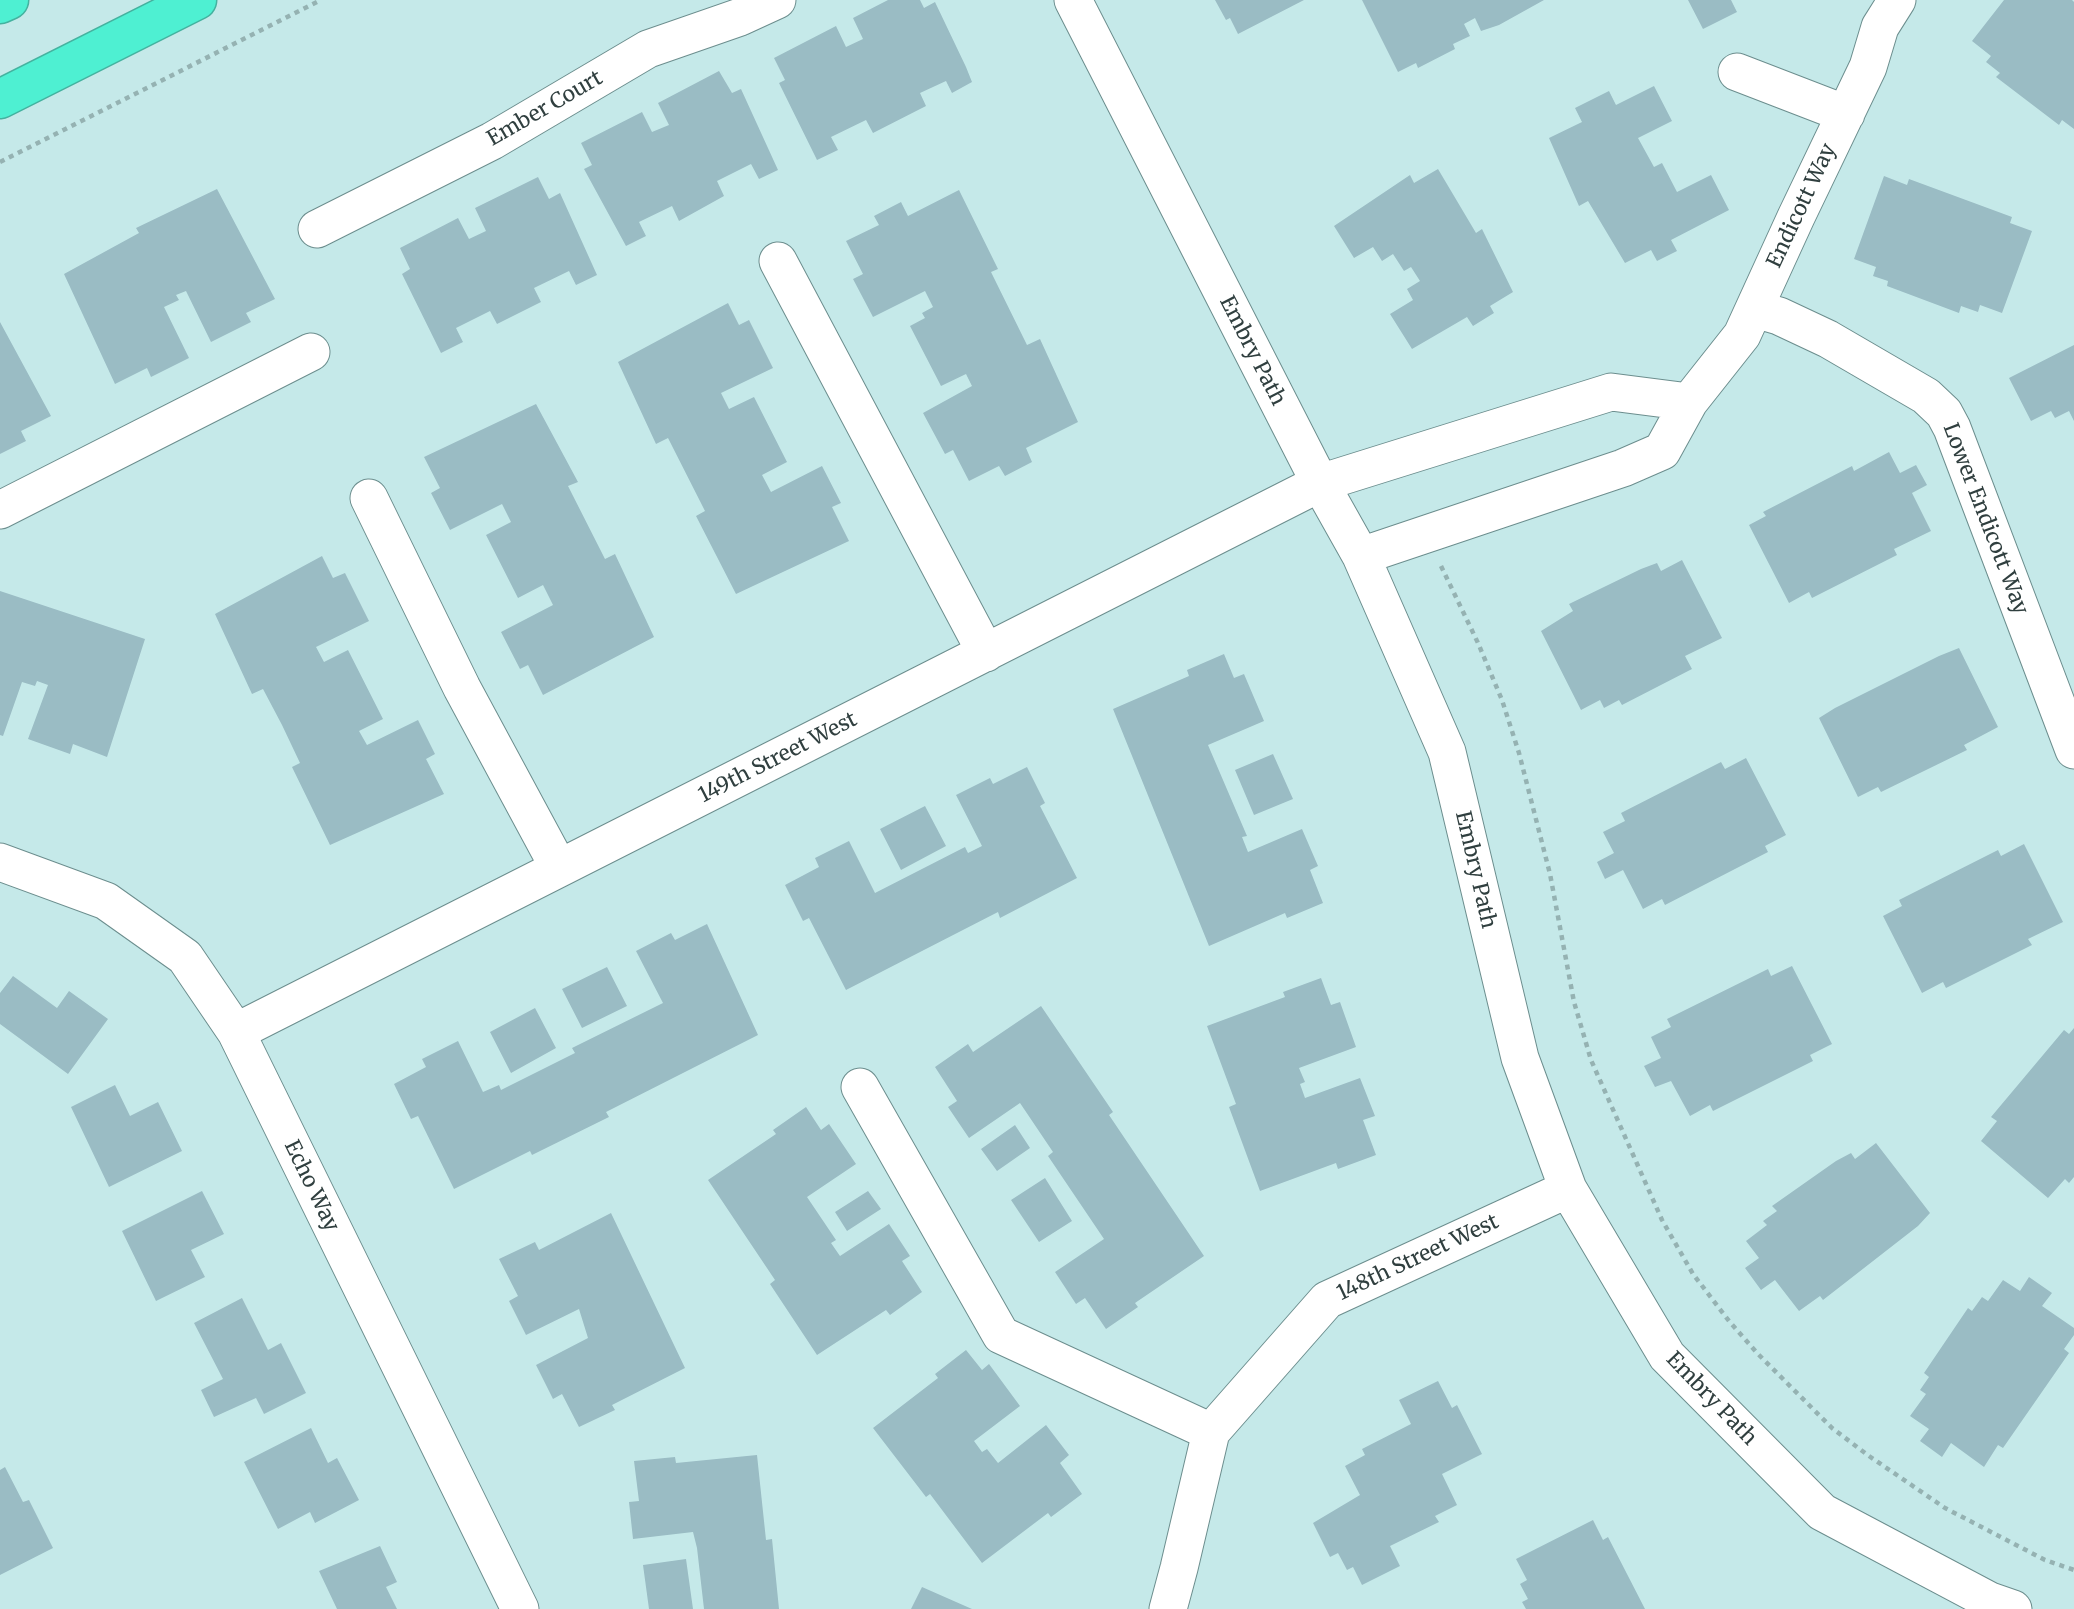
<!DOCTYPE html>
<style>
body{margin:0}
canvas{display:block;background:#c5e9e9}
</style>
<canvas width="2074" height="1609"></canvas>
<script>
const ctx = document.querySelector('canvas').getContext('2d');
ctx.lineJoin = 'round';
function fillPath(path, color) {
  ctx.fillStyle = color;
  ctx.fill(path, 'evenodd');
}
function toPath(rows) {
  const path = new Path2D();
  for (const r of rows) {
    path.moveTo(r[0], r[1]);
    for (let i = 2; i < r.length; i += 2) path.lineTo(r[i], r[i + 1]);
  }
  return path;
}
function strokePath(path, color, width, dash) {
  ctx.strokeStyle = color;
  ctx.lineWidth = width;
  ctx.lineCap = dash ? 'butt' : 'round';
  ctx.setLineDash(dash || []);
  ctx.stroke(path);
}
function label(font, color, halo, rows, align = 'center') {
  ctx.font = font + ' Merriweather,serif';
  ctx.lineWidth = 6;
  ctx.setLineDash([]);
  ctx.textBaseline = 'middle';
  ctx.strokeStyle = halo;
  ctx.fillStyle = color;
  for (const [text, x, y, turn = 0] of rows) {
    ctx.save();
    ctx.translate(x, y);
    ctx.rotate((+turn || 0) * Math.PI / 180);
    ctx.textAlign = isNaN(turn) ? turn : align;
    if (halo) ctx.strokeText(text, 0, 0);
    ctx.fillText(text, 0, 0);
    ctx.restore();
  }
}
fillPath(toPath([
 [888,0,920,0,924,8,935,2,966,67,972,82,952,93,946,81,920,93,926,106,873,133,866,120,831,137,838,150,817,160,779,83,785,80,774,58,836,26,846,47,863,39,853,18],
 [1215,0,1304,0,1238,34,1230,18,1226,20],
 [1362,0,1544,0,1499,25,1481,31,1475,18,1464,24,1470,36,1453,44,1455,49,1418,68,1416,63,1398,72],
 [1688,0,1731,0,1737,12,1703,29],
 [2004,0,2072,0,2074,2,2074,129,2062,120,2059,125,1996,77,2000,73,1986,62,1991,56,1972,41],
 [719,71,732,93,741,89,778,170,759,179,751,164,717,181,724,196,679,221,672,206,639,222,646,236,626,246,584,169,592,165,581,143,642,112,652,132,669,125,658,103],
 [1654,86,1672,121,1638,138,1654,167,1662,163,1677,192,1711,175,1729,210,1671,240,1677,251,1657,261,1651,250,1625,263,1588,201,1579,206,1549,138,1582,122,1575,108,1609,91,1616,105],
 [1438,169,1476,233,1482,229,1513,292,1490,306,1494,313,1473,326,1467,317,1412,349,1390,314,1413,300,1407,289,1420,281,1411,267,1404,271,1393,254,1382,261,1373,247,1354,258,1334,226,1410,175,1414,183],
 [1884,176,1907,185,1909,179,2012,217,2010,223,2032,231,2002,313,1980,305,1978,312,1961,306,1959,313,1887,286,1888,281,1873,276,1876,267,1854,259],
 [538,177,549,199,560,193,597,275,576,285,569,271,534,288,541,302,497,324,490,311,456,328,463,342,441,353,402,274,410,269,400,248,458,218,469,239,486,231,475,208],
 [217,189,275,299,246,313,251,322,211,342,186,291,176,295,179,300,164,307,189,358,151,377,147,368,115,384,64,274,139,233,136,228],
 [959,190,998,269,991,272,1027,345,1040,339,1078,422,1026,448,1032,462,1005,476,999,466,969,481,953,450,945,454,923,413,972,386,966,374,941,386,910,326,925,318,922,313,933,307,925,291,873,317,853,279,863,274,846,241,879,225,874,216,901,202,908,216],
 [728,303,739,325,749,320,773,368,721,393,729,409,754,397,787,462,762,475,771,492,822,466,841,503,832,507,849,541,736,594,696,516,705,511,668,438,656,444,618,362],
 [0,322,51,416,21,431,26,441,0,454],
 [2074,345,2074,421,2069,411,2055,418,2051,411,2031,421,2009,378],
 [536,404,578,482,568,486,605,559,615,554,654,637,543,695,528,665,520,669,501,632,553,605,543,585,518,598,486,535,511,522,502,504,450,530,431,493,440,488,424,457],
 [1889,452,1900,473,1916,465,1927,485,1912,493,1931,531,1894,549,1897,555,1812,598,1809,592,1789,603,1749,525,1766,516,1763,512,1852,466,1854,471],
 [322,556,333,578,345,573,369,621,316,647,324,662,348,650,383,719,359,731,367,745,418,720,435,754,426,759,444,794,330,845,292,767,300,763,282,725,263,689,252,694,215,614],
 [1682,560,1722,638,1685,656,1692,669,1622,705,1619,700,1604,708,1600,700,1581,710,1541,631,1573,611,1569,604,1641,569,1657,563,1661,571],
 [0,591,145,639,107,757,73,744,70,754,28,739,48,685,37,681,35,686,22,682,3,736,0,735],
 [1959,648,1998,727,1964,745,1967,750,1881,792,1878,787,1858,797,1819,718,1835,708,1939,656],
 [1224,654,1234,678,1244,674,1264,721,1208,745,1247,836,1242,837,1248,852,1302,829,1318,866,1310,870,1323,903,1287,918,1285,913,1209,946,1113,709,1189,676,1187,670],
 [1273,754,1293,799,1254,815,1235,770],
 [1746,758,1786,835,1765,846,1768,852,1665,905,1662,899,1643,909,1623,870,1605,879,1597,862,1614,853,1603,832,1625,821,1621,813,1721,762,1725,769],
 [1027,767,1045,803,1040,806,1077,878,1000,918,998,912,846,990,809,918,803,921,785,885,819,867,815,858,849,841,875,893,965,847,968,853,982,846,956,795,990,778,993,784],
 [925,806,946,846,901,870,880,829],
 [2024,844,2063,922,2028,939,2032,945,1946,988,1943,982,1922,993,1883,916,1902,906,1899,900,1998,850,2001,856],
 [707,924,758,1035,606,1112,609,1117,532,1155,530,1151,454,1189,418,1116,411,1119,394,1084,426,1067,422,1059,458,1041,483,1092,499,1085,501,1090,575,1053,572,1048,663,1003,636,951,671,933,675,940],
 [1792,966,1832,1044,1810,1055,1813,1061,1713,1111,1710,1105,1690,1116,1671,1081,1655,1087,1644,1066,1661,1058,1651,1037,1671,1027,1667,1019,1768,969,1771,976],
 [607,967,627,1006,582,1028,562,989],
 [13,976,57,1008,69,991,108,1019,68,1074,0,1024,0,993],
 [1321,978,1331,1005,1340,1002,1356,1047,1299,1068,1305,1082,1300,1084,1305,1098,1360,1078,1375,1116,1363,1120,1376,1155,1338,1169,1336,1163,1260,1191,1229,1107,1236,1104,1207,1026,1285,997,1283,992],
 [1041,1006,1113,1112,1109,1115,1204,1256,1135,1303,1138,1307,1106,1329,1085,1298,1076,1304,1055,1272,1104,1239,1048,1156,1053,1152,1020,1103,969,1138,948,1107,957,1101,935,1067,968,1044,973,1052],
 [535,1008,556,1048,511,1073,490,1032],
 [2074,1028,2074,1177,2069,1183,2065,1179,2048,1198,1981,1141,1997,1121,1991,1117,2064,1030,2069,1034],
 [115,1085,130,1116,158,1102,182,1151,109,1187,71,1107],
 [806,1107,821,1130,829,1124,856,1164,807,1197,836,1240,831,1243,840,1256,889,1224,910,1256,902,1261,922,1292,890,1315,886,1310,817,1355,770,1284,775,1280,708,1180,776,1134,773,1130],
 [1015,1125,1030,1148,997,1171,981,1149],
 [1876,1143,1930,1213,1918,1226,1823,1300,1820,1296,1799,1311,1775,1280,1761,1290,1745,1268,1759,1258,1746,1241,1767,1225,1763,1221,1777,1211,1772,1206,1836,1161,1851,1153,1855,1159],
 [1045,1178,1072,1221,1039,1242,1011,1200],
 [202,1191,224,1234,191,1250,205,1277,156,1301,122,1231],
 [868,1191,881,1209,847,1231,835,1212],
 [611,1213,685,1368,612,1405,615,1410,579,1427,562,1394,553,1399,536,1365,588,1338,579,1309,526,1335,509,1301,518,1296,499,1259,535,1242,539,1250],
 [2029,1277,2052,1293,2042,1306,2074,1328,2074,1335,2064,1349,2069,1353,2003,1448,1998,1445,1984,1467,1951,1443,1942,1457,1920,1441,1929,1429,1910,1416,1926,1394,1920,1390,1929,1377,1924,1373,1968,1308,1972,1311,1982,1297,1988,1301,2003,1280,2020,1291],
 [242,1298,268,1350,281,1343,306,1393,264,1414,256,1398,214,1417,201,1390,223,1379,194,1323],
 [966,1350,982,1370,989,1364,1020,1406,974,1441,982,1452,987,1449,998,1463,1046,1425,1069,1455,1060,1463,1082,1494,1051,1517,1048,1513,982,1563,930,1494,926,1497,873,1428,938,1378,935,1374],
 [1438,1381,1452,1408,1457,1405,1482,1454,1442,1474,1457,1505,1435,1516,1439,1522,1390,1546,1400,1566,1362,1585,1353,1567,1347,1570,1338,1553,1330,1557,1313,1523,1360,1495,1345,1466,1365,1455,1362,1449,1411,1424,1399,1400],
 [311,1428,328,1463,337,1458,359,1500,315,1523,310,1512,278,1529,244,1462],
 [757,1455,766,1540,772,1539,779,1609,704,1609,697,1548,693,1532,633,1539,629,1502,639,1501,634,1461,675,1457,676,1463],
 [5,1467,23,1502,29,1500,53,1548,0,1575,0,1470],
 [1593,1520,1603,1540,1608,1537,1645,1609,1526,1609,1522,1602,1528,1599,1520,1584,1527,1580,1516,1559],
 [380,1546,397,1582,386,1587,397,1609,337,1609,319,1571],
 [686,1559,693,1609,649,1609,643,1565],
 [922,1587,972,1609,911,1609]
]), '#9abcc4');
const minor = toPath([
 [1073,0,1320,483,1361,556,1447,752,1520,1058,1568,1189,1667,1356,1822,1512,1990,1601,2013,1609],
 [1737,72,1846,114],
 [317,229,492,141,648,49,740,17,777,0],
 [778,261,986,653],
 [1755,309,1779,316,1828,339,1926,396,1944,413,1952,428,2074,750],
 [369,498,462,688,559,868],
 [0,510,311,352],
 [1361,556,1623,468,1662,451,1689,402,1742,335,1796,217,1868,67,1880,27,1897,0],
 [0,862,106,901,185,957,236,1032,520,1609],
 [236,1032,1320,483,1611,392,1689,402],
 [860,1087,1001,1335,1211,1432],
 [1168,1609,1179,1568,1211,1432,1327,1300,1568,1189]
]);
const highway = toPath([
 [0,4,9,0],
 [0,99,197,0]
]);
strokePath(minor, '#6c8e8e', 39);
strokePath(highway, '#44b29f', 41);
strokePath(toPath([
 [0,162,321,0],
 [1441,566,1478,643,1502,700,1519,753,1550,874,1574,1002,1591,1060,1662,1220,1693,1274,1729,1321,1757,1353,1832,1428,1869,1456,1945,1508,2045,1560,2074,1570]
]), '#95b2b2', 4.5, [5, 5]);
strokePath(minor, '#fff', 37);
strokePath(highway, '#4ef0d2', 38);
label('21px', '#303f3f', '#fff', [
 ["Ember Court",545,109,-30],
 ["Endicott Way",1802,206,-65],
 ["Embry Path",1252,351,63],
 ["Lower Endicott Way",1985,519,69],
 ["149th Street West",778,758,-27],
 ["Embry Path",1475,870,77],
 ["Echo Way",311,1186,64],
 ["148th Street West",1418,1258,-25],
 ["Embry Path",1711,1399,46]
]);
</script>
